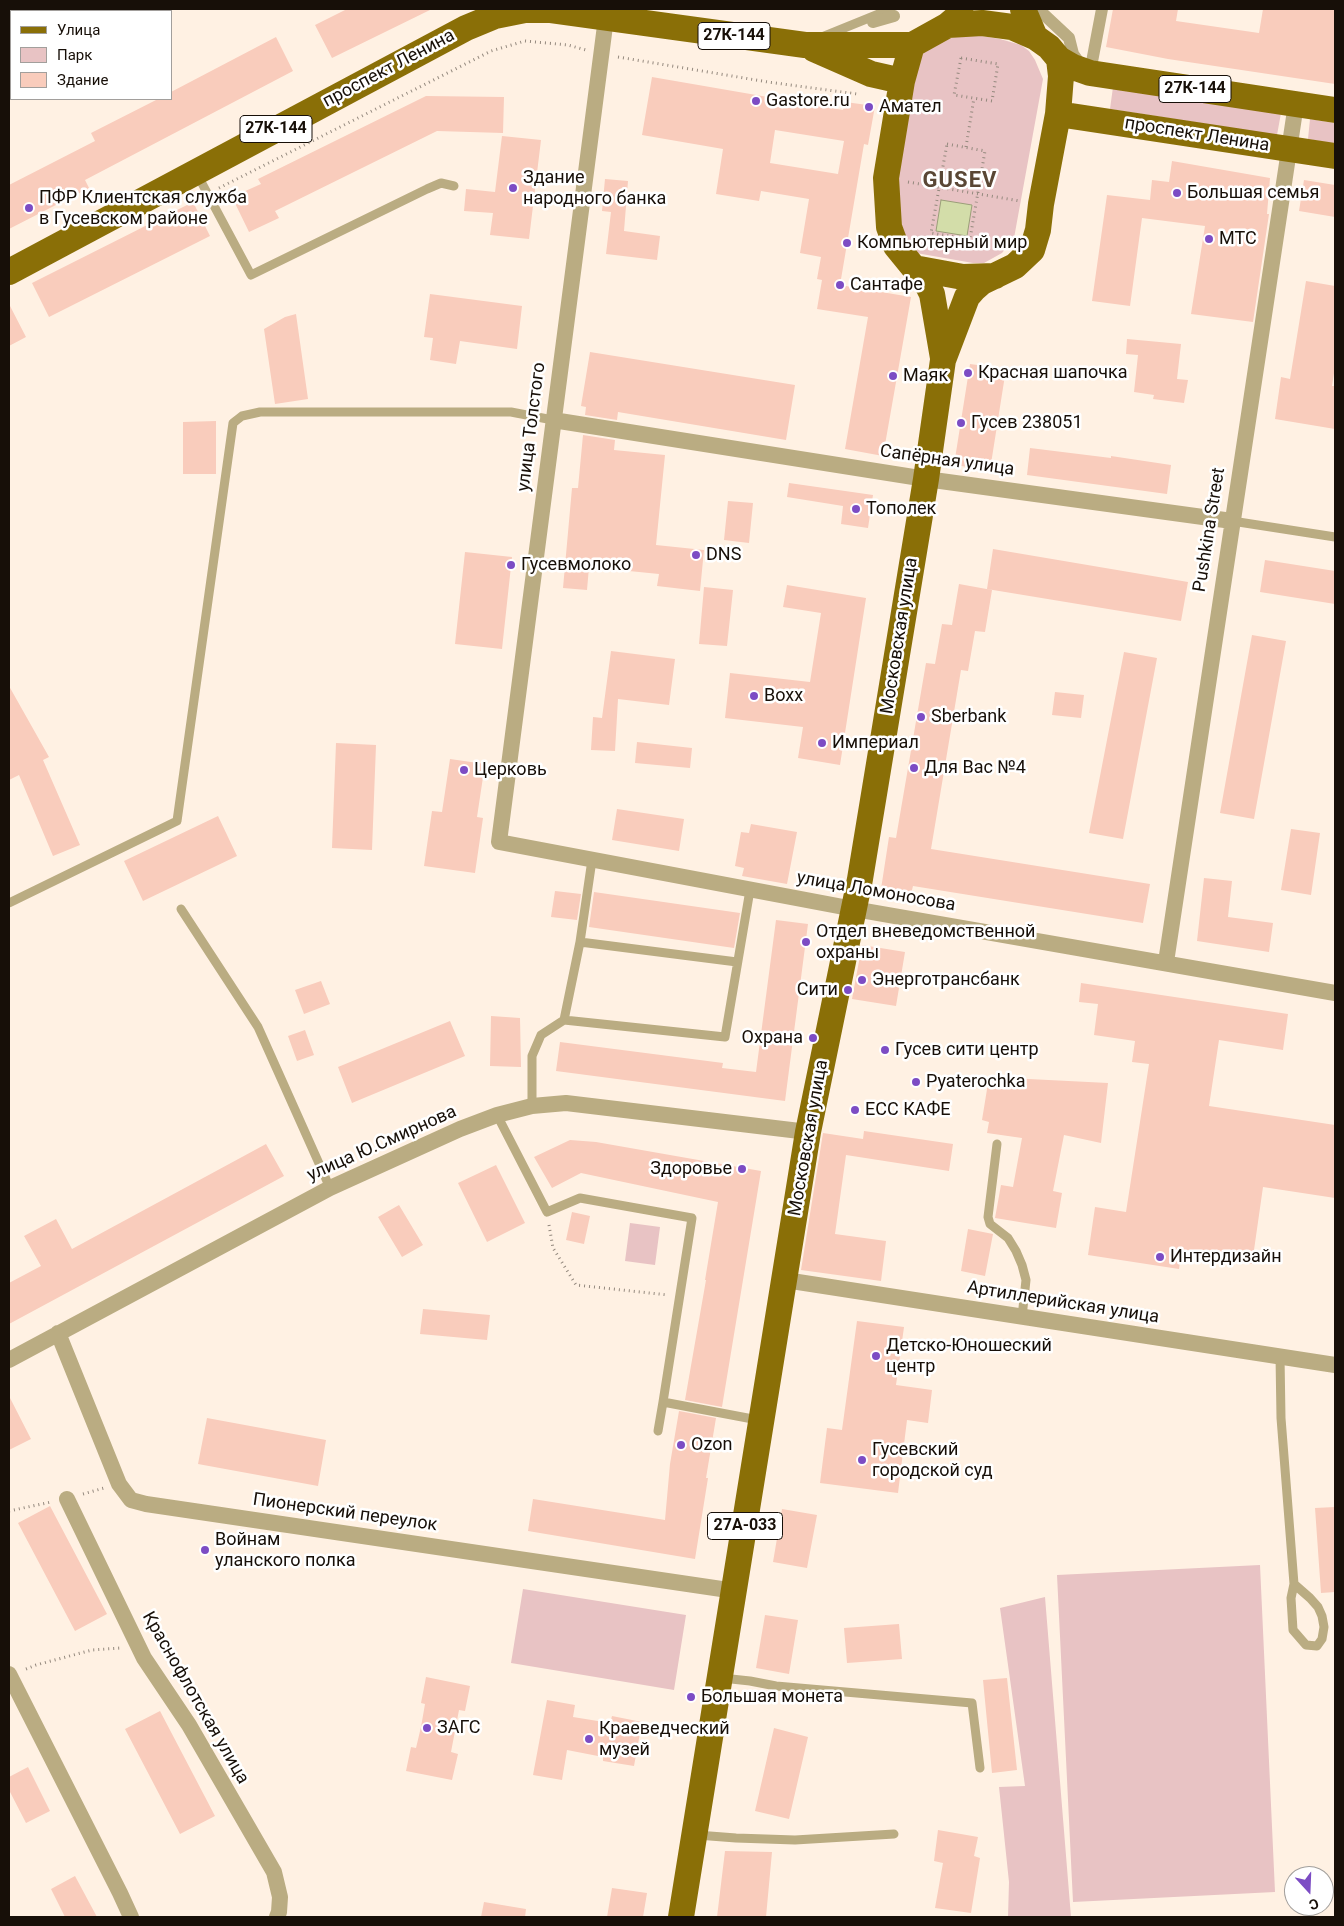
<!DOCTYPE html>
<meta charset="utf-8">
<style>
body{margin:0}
#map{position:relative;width:1344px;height:1926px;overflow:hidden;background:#fff1e3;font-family:Roboto,sans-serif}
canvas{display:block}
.frame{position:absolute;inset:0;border:10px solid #170f08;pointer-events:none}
.legend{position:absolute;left:10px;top:10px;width:162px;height:90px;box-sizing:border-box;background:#fff;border:1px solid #a29f9c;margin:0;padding:6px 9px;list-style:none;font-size:15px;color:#170f08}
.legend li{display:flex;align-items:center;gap:10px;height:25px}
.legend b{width:25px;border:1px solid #a29f9c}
.north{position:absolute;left:1284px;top:1866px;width:50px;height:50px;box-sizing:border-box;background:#fff;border:1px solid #a29f9c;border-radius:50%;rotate:160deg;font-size:14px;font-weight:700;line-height:20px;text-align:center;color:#170f08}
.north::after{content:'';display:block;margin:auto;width:18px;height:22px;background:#7c4cc4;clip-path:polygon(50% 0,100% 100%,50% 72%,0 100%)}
</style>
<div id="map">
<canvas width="1344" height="1926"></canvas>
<div class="frame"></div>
<ul class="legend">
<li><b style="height:6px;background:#8a6f07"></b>Улица</li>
<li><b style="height:14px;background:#e8c3c4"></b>Парк</li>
<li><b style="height:14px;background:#f9ccbc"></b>Здание</li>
</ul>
<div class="north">С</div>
</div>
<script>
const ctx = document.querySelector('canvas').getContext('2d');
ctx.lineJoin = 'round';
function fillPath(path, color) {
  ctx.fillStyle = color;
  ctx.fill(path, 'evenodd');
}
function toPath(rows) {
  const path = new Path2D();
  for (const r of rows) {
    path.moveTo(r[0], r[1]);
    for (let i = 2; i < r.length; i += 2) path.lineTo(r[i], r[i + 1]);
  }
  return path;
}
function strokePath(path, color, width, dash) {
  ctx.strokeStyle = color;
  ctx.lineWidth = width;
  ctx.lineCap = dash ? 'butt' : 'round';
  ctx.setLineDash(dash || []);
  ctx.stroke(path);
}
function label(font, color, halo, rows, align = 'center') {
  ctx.font = font + ' Roboto,sans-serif';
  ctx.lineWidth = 5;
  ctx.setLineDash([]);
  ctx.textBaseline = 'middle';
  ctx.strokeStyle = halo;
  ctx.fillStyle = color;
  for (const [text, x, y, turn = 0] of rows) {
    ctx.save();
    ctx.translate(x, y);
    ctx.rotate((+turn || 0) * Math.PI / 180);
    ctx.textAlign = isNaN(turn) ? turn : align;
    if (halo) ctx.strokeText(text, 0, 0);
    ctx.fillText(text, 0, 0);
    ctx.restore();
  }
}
fillPath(toPath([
 [970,34,1000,39,1021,45,1029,51,1035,60,1043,79,1014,238,1002,253,984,263,973,263,916,253,890,218,913,65,924,43],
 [1113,87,1281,113,1277,135,1110,109],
 [1310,119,1335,123,1335,144,1308,139],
 [630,1223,660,1227,655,1265,625,1261],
 [1260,1565,1275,1892,1073,1902,1057,1575],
 [523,1589,686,1615,674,1690,511,1663],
 [1045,1597,1071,1917,1008,1917,1009,1882,999,1787,1025,1786,1000,1608]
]), '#e8c3c4');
const water = toPath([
 [9,9,118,9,115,11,11,11,11,95,9,97,9,9],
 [941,200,972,205,967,236,936,231,941,200]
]);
fillPath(water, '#d3dda9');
strokePath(water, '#9b9f79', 1);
fillPath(toPath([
 [347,9,432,9,332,58,315,25],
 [1113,9,1178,9,1176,21,1259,33,1263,9,1335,9,1335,84,1168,59,1106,47],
 [276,37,293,71,85,180,89,188,9,229,9,185,95,141,91,133,158,99,171,99,171,92],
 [652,77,843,110,845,102,875,106,868,145,864,144,840,285,911,297,883,456,845,449,868,317,817,309,822,280,817,279,821,257,800,253,809,199,761,191,759,201,716,194,723,149,642,135],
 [775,130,844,141,838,174,770,163],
 [426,96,504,97,503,133,437,131,275,211,279,218,249,232,232,197,261,184,258,179],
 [502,136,541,140,529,239,490,235,493,213,464,211,466,189,495,192],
 [1172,161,1270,178,1267,214,1269,214,1253,322,1191,314,1205,226,1142,218,1130,306,1092,301,1107,195,1150,200,1152,180,1169,182],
 [605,179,628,181,624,231,660,236,657,260,606,254,611,212,602,211],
 [1304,180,1335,185,1335,217,1299,211],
 [193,202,210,236,49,317,32,283],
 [1306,281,1335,286,1335,367,1332,386,1335,386,1335,429,1275,419,1281,377,1290,379],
 [430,294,522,306,517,349,460,341,456,364,430,360,433,338,424,337],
 [9,304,26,337,9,346],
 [296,314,308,399,275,404,264,329,285,317],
 [1127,339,1181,344,1177,379,1188,380,1184,403,1153,399,1154,395,1134,392,1138,355,1126,354],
 [590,352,795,385,786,440,618,412,617,420,585,415,586,407,581,406],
 [970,364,1006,369,990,470,954,465],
 [216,421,216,474,183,474,183,422],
 [583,435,615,440,614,450,665,455,656,545,704,550,700,591,657,586,659,574,589,567,587,590,563,588,572,488,578,488],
 [1030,448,1111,458,1111,456,1171,465,1167,494,1027,475],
 [789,483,873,495,868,528,841,524,843,506,787,497],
 [728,501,753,503,749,543,724,540],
 [993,549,1188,582,1181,621,987,589],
 [465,552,512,557,502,649,455,644],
 [1265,560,1335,571,1335,604,1260,592],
 [959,584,992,590,985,632,975,631,968,671,961,670,931,849,1150,884,1143,923,913,886,911,894,881,889,889,837,896,838,926,663,935,664,942,624,952,625],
 [787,585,866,598,840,765,798,758,803,727,725,718,730,673,810,682,821,613,783,607],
 [704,587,733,590,727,646,699,644],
 [1252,635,1286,641,1254,819,1220,813],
 [611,651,675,659,669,705,618,699,615,751,591,750,593,717,602,718],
 [1124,652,1157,658,1123,839,1089,833],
 [9,686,49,757,43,760,80,845,53,856,19,775,9,780],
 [1055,692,1084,695,1081,718,1052,715],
 [637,742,692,748,690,768,635,763],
 [336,743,376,745,372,850,332,848],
 [450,759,485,764,477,817,483,818,475,873,424,866,432,811,442,812],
 [617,809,684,819,679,851,612,840],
 [218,816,237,856,143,901,124,861],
 [751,824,797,832,787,884,742,876,744,868,735,866,741,832,749,833],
 [1291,829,1320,833,1311,895,1281,890],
 [1204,878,1232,881,1228,917,1273,923,1269,952,1197,941],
 [555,891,581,894,577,920,551,917],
 [594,892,740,913,734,948,589,927],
 [776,920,808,924,785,1101,556,1071,560,1042,723,1063,722,1068,756,1072],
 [862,945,905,952,896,1006,852,999],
 [321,981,330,1004,304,1014,295,990],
 [1081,983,1288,1014,1283,1050,1219,1040,1209,1106,1335,1125,1335,1198,1263,1187,1252,1264,1181,1254,1179,1269,1088,1255,1095,1207,1126,1212,1149,1064,1132,1062,1135,1041,1094,1035,1098,1004,1079,1002],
 [491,1016,520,1018,521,1067,490,1066],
 [450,1021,465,1056,352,1103,338,1067],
 [305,1030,314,1055,297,1061,288,1036],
 [989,1077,1108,1083,1101,1143,1064,1135,1053,1191,1062,1193,1056,1228,995,1218,1001,1185,1013,1187,1022,1138,987,1133,989,1122,982,1120],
 [864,1131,953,1144,949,1171,846,1155,835,1234,886,1241,881,1281,801,1270,823,1133,863,1139],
 [570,1140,596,1142,761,1171,722,1407,685,1400,706,1280,705,1280,718,1202,581,1173,552,1188,534,1157],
 [266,1144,284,1176,9,1324,9,1283,41,1266,24,1236,56,1219,72,1249],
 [496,1165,525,1223,487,1242,458,1183],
 [399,1205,423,1245,402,1257,378,1217],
 [572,1212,590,1216,584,1244,566,1240],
 [968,1229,993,1234,985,1276,961,1271],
 [423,1309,490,1315,487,1340,420,1334],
 [857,1321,904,1327,896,1385,932,1390,928,1423,907,1420,898,1493,820,1483,827,1428,842,1430],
 [9,1396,31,1439,9,1450],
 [679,1411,716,1418,706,1478,708,1478,695,1559,528,1531,533,1499,665,1520,670,1464],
 [207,1418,326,1440,318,1486,198,1464],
 [50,1506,107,1614,75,1631,18,1523],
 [1335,1507,1335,1592,1321,1593,1315,1508],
 [782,1509,817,1515,807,1568,773,1562],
 [765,1615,798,1620,789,1674,756,1668],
 [899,1624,902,1659,847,1663,844,1628],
 [426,1677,470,1686,465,1711,459,1710,451,1752,458,1754,452,1780,406,1771,411,1747,416,1748,421,1727,425,1704,421,1703],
 [1007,1678,1017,1770,992,1773,983,1680],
 [547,1700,575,1705,573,1717,610,1723,612,1716,642,1722,634,1766,603,1761,603,1757,567,1750,562,1780,533,1775],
 [160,1711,215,1816,180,1834,125,1729],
 [774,1728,808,1737,789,1819,755,1811],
 [28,1767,50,1811,26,1823,9,1790,9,1777],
 [938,1830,978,1837,974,1856,980,1858,971,1913,935,1908,943,1863,934,1861],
 [725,1851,772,1852,766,1917,717,1917],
 [75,1876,97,1917,65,1917,51,1889],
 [612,1888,647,1893,643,1917,607,1917],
 [484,1902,526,1909,525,1917,481,1917]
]), '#f9ccbc');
strokePath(toPath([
 [618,57,768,82,857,94],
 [961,58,998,64,992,101,954,95,961,58],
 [947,144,985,151,970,239,931,233,947,144],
 [966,147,974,98],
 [908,182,1020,201],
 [219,188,491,51,525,41,568,45,586,50],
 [549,1225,553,1248,576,1285,668,1295],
 [83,1494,104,1488],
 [9,1511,51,1502],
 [26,1669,36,1665,92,1650,120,1648]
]), '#94897e', 3, [1, 4]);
strokePath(toPath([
 [822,37,891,9],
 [197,174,251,275,427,189,441,183,454,186],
 [1232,521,1335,537],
 [9,903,177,821,233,423,242,416,260,412,511,412,553,420],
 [181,909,258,1027,330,1188],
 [580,942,737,962],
 [564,1020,725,1037,750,890],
 [532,1106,532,1056,541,1035,564,1020,580,942,592,860],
 [497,1115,547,1212,580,1198,692,1218,663,1402,758,1420],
 [997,1144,988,1217,990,1224,1008,1238,1016,1251,1022,1265,1026,1280,1022,1317],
 [1280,1356,1281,1418,1294,1584,1310,1598,1318,1607,1322,1616,1324,1627,1322,1639,1317,1646,1306,1645,1293,1630,1291,1598,1294,1584],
 [658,1431,663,1402],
 [722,1678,750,1681,776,1686,972,1703,980,1768],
 [697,1835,736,1838,795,1840,894,1834]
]), '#baac82', 9);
strokePath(toPath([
 [1038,9,1069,38,1073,54,1078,61,1085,67,1091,67,1102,9],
 [873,22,894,16]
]), '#baac82', 12);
strokePath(toPath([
 [606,18,499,842,854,909,1335,993],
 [553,420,926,479,1232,521],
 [1166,962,1296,104],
 [785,1280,1335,1365],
 [58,1333,119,1484,131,1500,146,1504,735,1591],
 [9,1360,330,1188,460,1129,497,1115,532,1106,566,1103,808,1132],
 [67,1499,144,1658,189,1725,274,1872,280,1897,279,1912,277,1917],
 [9,1674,120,1893,131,1917]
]), '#baac82', 16);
strokePath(toPath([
 [1023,9,1035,37],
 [814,49,871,74,902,81],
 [1059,59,1073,67,1090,73,1335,110],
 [1058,114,1335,156],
 [914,268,963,277,995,276],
 [9,272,466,28,495,16,525,10,551,10,805,45,912,45],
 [943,358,932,294,927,284,896,246,889,227,886,178,902,81,912,45,948,25,961,14],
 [681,1917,808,1132,860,879,926,479,943,360,967,297,974,289,982,282,1015,266,1032,250,1038,230,1041,204,1058,114,1061,76,1059,59,1049,47,1035,37,1012,27,982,23,948,25]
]), '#8a6f07', 26);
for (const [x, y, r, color] of [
 [756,101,5,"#7c4cc4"],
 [869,107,5,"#7c4cc4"],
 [513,188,5,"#7c4cc4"],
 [1177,193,5,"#7c4cc4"],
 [29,208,5,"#7c4cc4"],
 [1209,239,5,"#7c4cc4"],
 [847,243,5,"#7c4cc4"],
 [840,285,5,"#7c4cc4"],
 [968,373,5,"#7c4cc4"],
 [893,376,5,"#7c4cc4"],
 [961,423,5,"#7c4cc4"],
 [856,509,5,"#7c4cc4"],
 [696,555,5,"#7c4cc4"],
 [511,565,5,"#7c4cc4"],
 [754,696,5,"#7c4cc4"],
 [921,717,5,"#7c4cc4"],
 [822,743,5,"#7c4cc4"],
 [914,768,5,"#7c4cc4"],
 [464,770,5,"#7c4cc4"],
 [806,942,5,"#7c4cc4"],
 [862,980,5,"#7c4cc4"],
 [848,990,5,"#7c4cc4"],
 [813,1038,5,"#7c4cc4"],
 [885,1050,5,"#7c4cc4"],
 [916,1082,5,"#7c4cc4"],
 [855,1110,5,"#7c4cc4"],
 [742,1169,5,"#7c4cc4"],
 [1160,1257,5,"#7c4cc4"],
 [876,1356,5,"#7c4cc4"],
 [681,1445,5,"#7c4cc4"],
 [862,1460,5,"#7c4cc4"],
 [205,1550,5,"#7c4cc4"],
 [691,1697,5,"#7c4cc4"],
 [427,1728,5,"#7c4cc4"],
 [589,1739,5,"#7c4cc4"]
]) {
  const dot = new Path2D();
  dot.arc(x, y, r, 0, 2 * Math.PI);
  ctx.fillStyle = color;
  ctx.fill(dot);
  strokePath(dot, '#fff', 2);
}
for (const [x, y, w] of [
 [734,36,72],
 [1195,89,72],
 [276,129,72],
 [745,1526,75]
]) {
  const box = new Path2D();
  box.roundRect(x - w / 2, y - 13.5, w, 27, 4);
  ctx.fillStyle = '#fff';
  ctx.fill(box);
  strokePath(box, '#170f08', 1);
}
label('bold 16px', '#170f08', null, [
 ["27К-144",734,36],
 ["27К-144",1195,89],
 ["27К-144",276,129],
 ["27А-033",745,1526]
]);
label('18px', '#170f08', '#fff', [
 ["проспект Ленина",389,69,-28],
 ["проспект Ленина",1197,135,9],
 ["улица Толстого",532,427,-83],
 ["Сапёрная улица",947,461,8],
 ["Pushkina Street",1210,530,-81],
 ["Московская улица",900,636,-81],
 ["улица Ломоносова",876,892,10],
 ["Московская улица",809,1138,-80],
 ["улица Ю.Смирнова",382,1144,-24],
 ["Артиллерийская улица",1063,1303,9],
 ["Пионерский переулок",345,1513,8],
 ["Краснофлотская улица",195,1698,60]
]);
label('18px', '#170f08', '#fff', [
 ["Gastore.ru",766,101],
 ["Амател",879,107],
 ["Здание",523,178],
 ["народного банка",523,199],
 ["Большая семья",1187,193],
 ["ПФР Клиентская служба",39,198],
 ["в Гусевском районе",39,219],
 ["МТС",1219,239],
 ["Компьютерный мир",857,243],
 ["Сантафе",850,285],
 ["Красная шапочка",978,373],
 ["Маяк",903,376],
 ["Гусев 238051",971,423],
 ["Тополек",866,509],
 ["DNS",706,555],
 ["Гусевмолоко",521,565],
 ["Boxx",764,696],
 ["Sberbank",931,717],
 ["Империал",832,743],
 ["Для Вас №4",924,768],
 ["Церковь",474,770],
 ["Отдел вневедомственной",816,932],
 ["охраны",816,953],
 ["Энерготрансбанк",872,980],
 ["Сити",838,990,"right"],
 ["Охрана",803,1038,"right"],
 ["Гусев сити центр",895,1050],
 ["Pyaterochka",926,1082],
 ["ЕСС КАФЕ",865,1110],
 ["Здоровье",732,1169,"right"],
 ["Интердизайн",1170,1257],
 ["Детско-Юношеский",886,1346],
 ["центр",886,1367],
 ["Ozon",691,1445],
 ["Гусевский",872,1450],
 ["городской суд",872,1471],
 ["Войнам",215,1540],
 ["уланского полка",215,1561],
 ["Большая монета",701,1697],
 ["ЗАГС",437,1728],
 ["Краеведческий",599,1729],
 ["музей",599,1750]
], 'left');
ctx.letterSpacing = '1px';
label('bold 22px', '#5a4735', '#fff', [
 ["GUSEV",960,181]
]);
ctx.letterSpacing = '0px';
</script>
